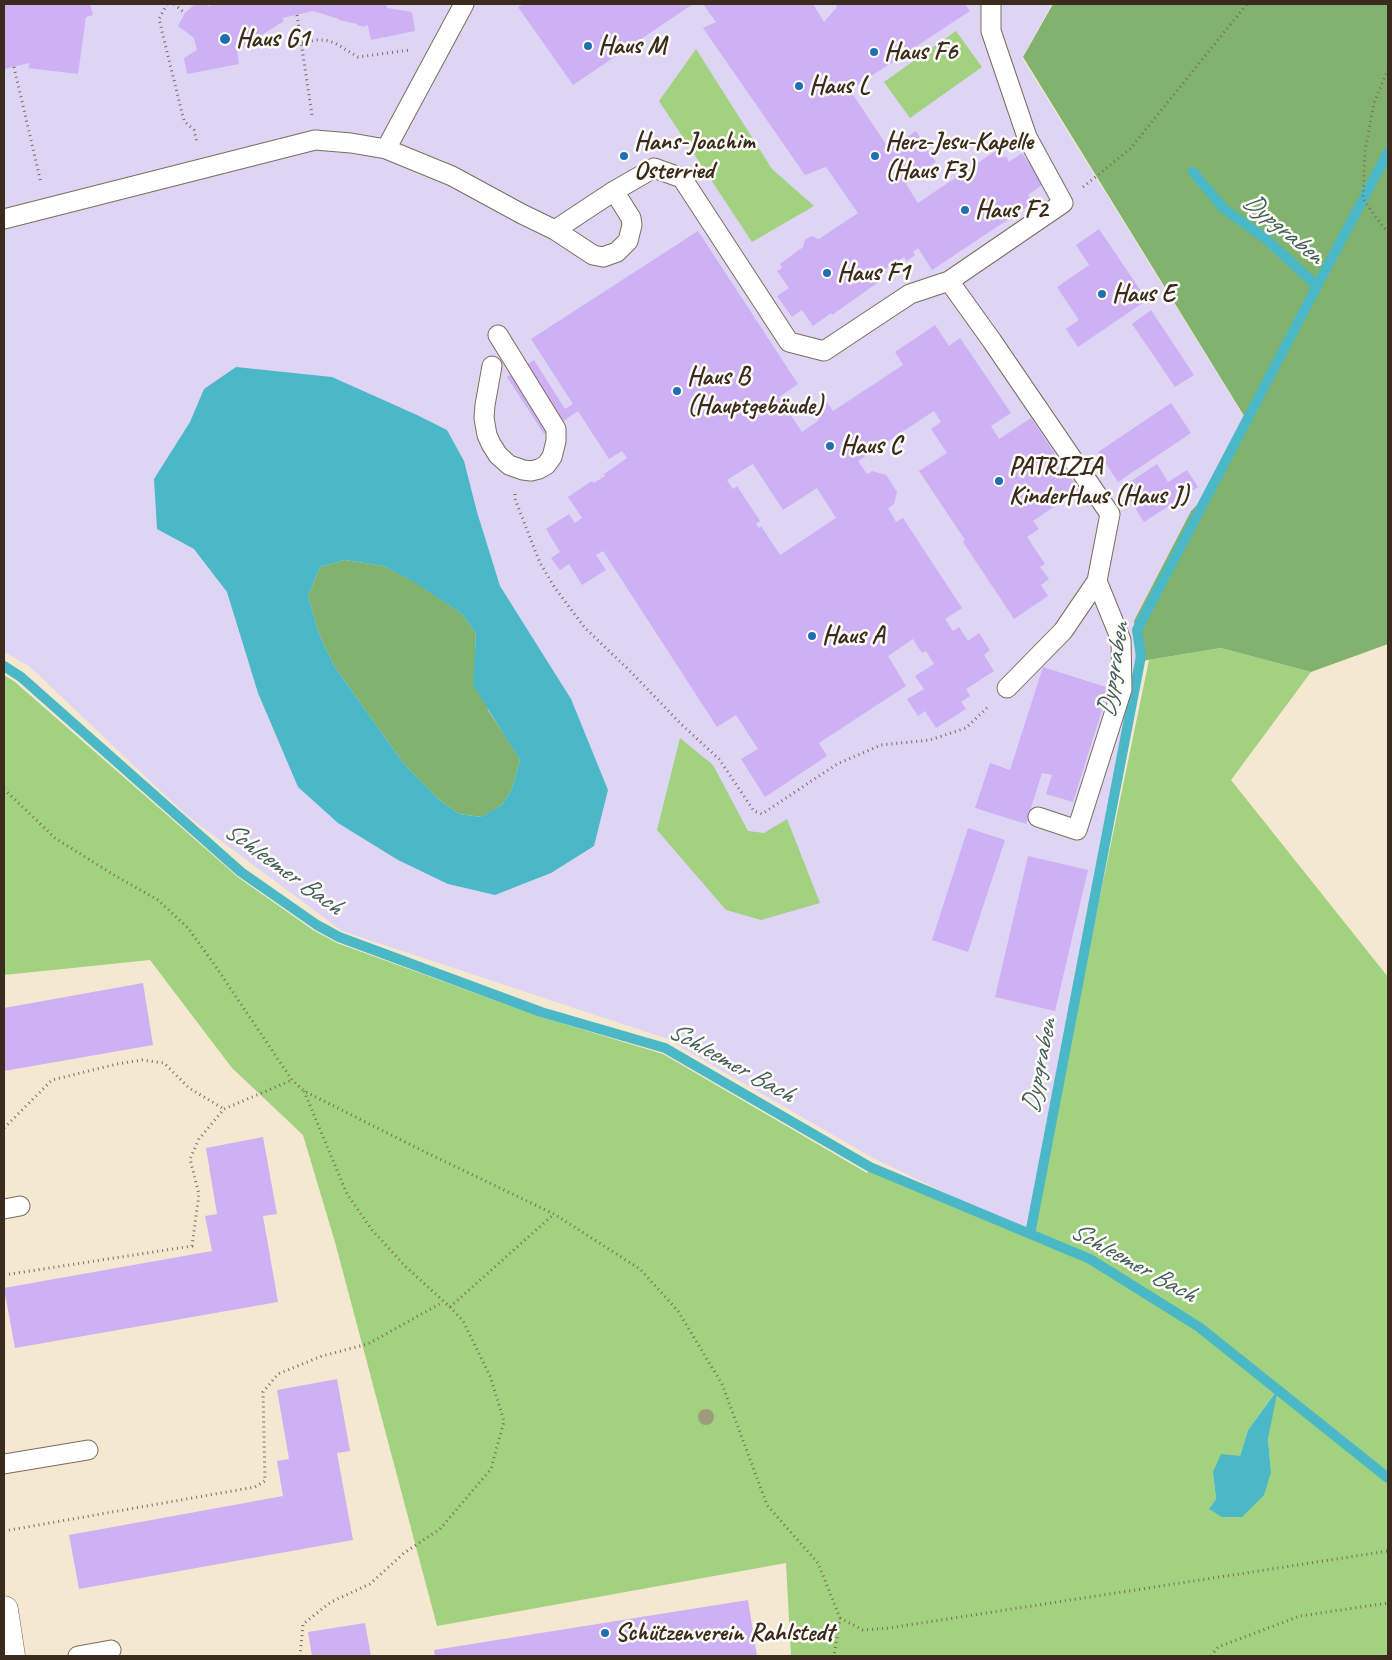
<!DOCTYPE html>
<meta charset="utf-8">
<style>
body{margin:0}
#map{position:relative;width:1392px;height:1660px;overflow:hidden;background:#f4e8d0;font-family:Caveat,sans-serif}
canvas{display:block}
.frame{position:absolute;inset:0;border:5px solid #3b2a1e;pointer-events:none}
</style>
<div id="map">
<canvas width="1392" height="1660"></canvas>
<div class="frame"></div>
</div>
<script>
const ctx = document.querySelector('canvas').getContext('2d');
ctx.lineJoin = 'round';
function fillPath(path, color) {
  ctx.fillStyle = color;
  ctx.fill(path, 'evenodd');
}
function toPath(rows) {
  const path = new Path2D();
  for (const r of rows) {
    path.moveTo(r[0], r[1]);
    for (let i = 2; i < r.length; i += 2) path.lineTo(r[i], r[i + 1]);
  }
  return path;
}
function strokePath(path, color, width, dash) {
  ctx.strokeStyle = color;
  ctx.lineWidth = width;
  ctx.lineCap = dash ? 'butt' : 'round';
  ctx.setLineDash(dash || []);
  ctx.stroke(path);
}
function label(font, color, halo, rows, align = 'center') {
  ctx.font = font + ' Caveat,sans-serif';
  ctx.lineWidth = 5;
  ctx.setLineDash([]);
  ctx.textBaseline = 'middle';
  ctx.strokeStyle = halo;
  ctx.fillStyle = color;
  for (const [text, x, y, turn = 0] of rows) {
    ctx.save();
    ctx.translate(x, y);
    ctx.rotate((+turn || 0) * Math.PI / 180);
    ctx.textAlign = isNaN(turn) ? turn : align;
    if (halo) ctx.strokeText(text, 0, 0);
    ctx.fillText(text, 0, 0);
    ctx.restore();
  }
}
fillPath(toPath([
 [4,4,1052,4,1022,58,1246,420,1207,494,1191,511,1134,621,1138,654,1030,1234,873,1158,665,1038,342,931,186,815,29,666,4,652]
]), '#ded5f5');
fillPath(toPath([
 [956,31,982,67,910,118,884,82],
 [696,49,772,169,814,206,752,242,659,101],
 [1221,648,1311,672,1231,780,1388,977,1388,1656,791,1656,786,1563,437,1626,335,1242,303,1135,232,1068,150,960,4,975,4,675,15,682,239,878,313,930,337,943,541,1017,663,1054,867,1173,871,1167,1030,1234,1149,660],
 [1277,1390,1268,1439,1271,1472,1209,1509,1216,1499,1213,1472,1240,1456,1248,1430],
 [680,738,713,765,748,831,764,833,787,819,820,903,761,920,726,910,657,830]
]), '#a2d17f');
fillPath(toPath([
 [1053,4,1388,4,1388,644,1311,672,1221,648,1136,662,1134,621,1191,511,1208,494,1246,419,1023,57],
 [345,560,384,566,415,582,461,613,476,633,475,648,488,710,511,745,520,760,512,789,502,805,482,817,459,814,438,799,404,764,334,666,319,634,308,596,320,567]
]), '#81b36e');
fillPath(toPath([
 [236,367,332,377,417,415,447,430,464,461,477,512,500,586,571,699,608,790,594,846,551,873,495,895,448,884,398,860,338,823,298,787,258,693,227,592,194,549,157,529,154,479,190,422,204,389],
 [345,560,384,566,414,582,461,613,476,633,473,685,520,760,512,789,502,805,481,817,459,814,438,799,404,764,334,666,319,634,308,596,320,567],
 [1278,1389,1268,1439,1271,1472,1264,1495,1242,1517,1222,1517,1209,1509,1216,1499,1213,1472,1221,1454,1240,1456,1248,1430]
]), '#4bb8c7');
strokePath(toPath([
 [1317,286,1388,152],
 [4,666,21,677,241,872,317,925,339,937,541,1012,665,1048,870,1167,1090,1259,1199,1327,1388,1478],
 [1030,1234,1141,656,1137,630,1317,286,1266,239,1223,208,1193,172]
]), '#4bb8c7', 10);
fillPath(toPath([
 [4,4,90,4,93,15,86,17,78,74,28,68,30,63,4,69],
 [195,4,206,4,209,6,212,4,386,4,387,8,412,12,415,31,371,40,368,26,365,25,365,27,357,25,357,24,339,20,339,19,313,11,282,18,284,21,252,41,253,42,240,50,239,48,237,49,239,64,187,74,184,58,197,50,194,38,178,26,185,13],
 [524,4,693,4,573,85,518,7],
 [703,4,813,4,824,22,837,7,835,4,965,4,970,11,850,90,889,149,916,131,936,162,906,184,918,203,997,150,1002,158,1006,156,1009,162,1022,153,1043,184,1028,195,1033,203,932,270,918,248,913,252,915,255,907,261,904,257,876,275,880,281,832,315,831,313,813,326,802,310,792,317,777,296,789,288,777,271,782,268,780,264,803,247,805,240,811,236,819,239,858,213,826,167,805,175,703,28,716,22],
 [1099,229,1147,300,1078,347,1066,329,1079,320,1057,287,1089,265,1076,245],
 [698,231,798,384,779,397,802,432,819,420,812,409,825,399,833,411,903,365,895,352,935,325,949,346,960,338,1011,413,991,426,999,439,1031,418,1079,490,1033,521,1039,529,1027,537,1045,564,1040,567,1049,579,1041,585,1048,596,1014,619,963,542,965,540,919,471,947,453,931,429,941,422,934,411,858,461,867,474,872,471,886,475,897,492,894,504,888,508,896,522,903,518,962,608,945,619,953,631,959,627,968,641,979,633,990,650,984,655,994,671,966,689,970,696,961,702,966,709,936,728,925,711,918,716,907,699,924,689,915,676,934,664,926,651,922,653,913,639,888,656,906,686,819,743,827,756,765,797,741,759,758,749,736,715,717,727,603,551,596,555,606,570,582,585,569,564,560,570,551,558,560,552,546,529,569,514,575,523,582,518,568,497,592,481,594,483,605,476,604,474,627,458,622,451,609,459,578,411,544,434,507,377,534,360,565,409,573,404,531,339],
 [759,460,753,464,783,510,817,488,836,518,780,555,761,526,759,528,756,524,760,521,737,486,733,489,727,480],
 [1151,310,1194,375,1175,387,1132,324],
 [1171,403,1191,433,1118,482,1098,452],
 [1157,464,1168,482,1187,470,1198,487,1144,522,1122,487],
 [1043,667,1109,688,1073,802,1046,794,1052,775,1042,773,1026,824,975,808,990,763,1010,770],
 [968,828,1005,840,968,952,932,940],
 [1028,856,1088,870,1055,1011,995,997],
 [143,983,153,1045,4,1071,4,1008],
 [263,1137,277,1214,263,1216,278,1302,15,1348,4,1288,212,1251,205,1216,217,1214,206,1148],
 [337,1379,350,1451,337,1453,353,1540,79,1589,69,1535,283,1496,277,1461,289,1459,277,1390],
 [748,1600,757,1656,435,1656,434,1650],
 [365,1623,371,1656,312,1656,308,1632]
]), '#ceb0f4');
const service = toPath([
 [386,149,464,4],
 [4,219,315,140,351,143,386,149,452,176,522,214,555,230,614,191,654,168,682,178,789,342,824,351,910,294,949,281,1063,203,1027,137,991,31,991,4],
 [555,230,593,255,603,257,617,252,628,241,632,225,631,218,614,191],
 [949,281,992,341,1110,514,1097,581,1063,631,1007,688],
 [492,366,485,405,484,418,487,435,491,444,498,455,509,465,523,470,531,471,539,469,546,465,552,457,556,441,556,429,498,335],
 [1038,817,1077,830,1122,689,1121,640,1097,581],
 [4,1209,20,1206],
 [4,1464,88,1450],
 [78,1656,111,1650]
]);
const minor = toPath([
 [4,1610,11,1656]
]);
strokePath(service, '#7c6c5c', 21);
strokePath(minor, '#7c6c5c', 29);
strokePath(toPath([
 [167,4,159,19,184,121,194,130,197,143],
 [174,4,185,13],
 [297,15,312,115],
 [302,43,316,40,325,40,335,43,358,57,410,50],
 [14,67,41,183],
 [1388,69,1374,103,1365,151,1363,199,1383,227,1388,231],
 [1083,187,1130,149,1247,4],
 [515,494,515,499,540,563,555,588,585,628,629,670,681,724,719,759,754,811,762,814,837,764,881,745,930,740,966,728,989,706],
 [4,789,55,838,114,875,158,900,188,928,214,964,292,1080,304,1091,423,1151,554,1214,640,1269,678,1311,722,1384,767,1505,818,1563,840,1618,834,1656],
 [4,1128,52,1080,117,1064,142,1060,164,1063,189,1088,224,1109],
 [4,1275,192,1246,199,1194,190,1159,199,1139,224,1109,292,1080],
 [450,1307,554,1214],
 [4,1531,255,1487,265,1481,263,1392,278,1374,322,1356,368,1344,443,1302],
 [840,1618,863,1630,889,1628,1388,1551],
 [300,1656,303,1624,331,1602,370,1584,404,1553,440,1529,491,1469,504,1421,490,1376,463,1321,450,1307,406,1267,372,1230,347,1194,304,1091],
 [1211,1656,1218,1647,1300,1616,1388,1603]
]), '#7c6c5c', 3, [1, 4]);
strokePath(service, '#fff', 19);
strokePath(minor, '#fff', 28);
ctx.fillStyle = '#9f9b7e';
for (const [x, y] of [
 [706,1417]
]) {
  ctx.beginPath();
  ctx.arc(x, y, 8, 0, 2 * Math.PI);
  ctx.fill();
}
for (const [x, y, r, color] of [
 [225,39,6,"#1f6fb2"],
 [588,46,5,"#1f6fb2"],
 [874,52,5,"#1f6fb2"],
 [799,86,5,"#1f6fb2"],
 [624,156,5,"#1f6fb2"],
 [875,156,5,"#1f6fb2"],
 [965,210,5,"#1f6fb2"],
 [827,273,5,"#1f6fb2"],
 [1102,294,5,"#1f6fb2"],
 [677,391,5,"#1f6fb2"],
 [830,446,5,"#1f6fb2"],
 [999,481,5,"#1f6fb2"],
 [812,636,5,"#1f6fb2"],
 [605,1633,5,"#1f6fb2"]
]) {
  const dot = new Path2D();
  dot.arc(x, y, r, 0, 2 * Math.PI);
  ctx.fillStyle = color;
  ctx.fill(dot);
  strokePath(dot, '#fdfcf7', 2);
}
label('bold 25px', '#3b2a1e', '#fdfcf7', [
 ["Haus G1",236,39],
 ["Haus M",598,46],
 ["Haus F6",884,52],
 ["Haus L",809,86],
 ["Hans-Joachim",634,142],
 ["Osterried",634,171],
 ["Herz-Jesu-Kapelle",885,142],
 ["(Haus F3)",885,171],
 ["Haus F2",975,210],
 ["Haus F1",837,273],
 ["Haus E",1112,294],
 ["Haus B",687,377],
 ["(Hauptgebäude)",687,406],
 ["Haus C",840,446],
 ["PATRIZIA",1009,467],
 ["KinderHaus (Haus J)",1009,496],
 ["Haus A",822,636],
 ["Schützenverein Rahlstedt",615,1633]
], 'left');
label('italic 26px', '#415c59', '#fdfcf7', [
 ["Dypgraben",1283,229,40],
 ["Dypgraben",1114,670,-81],
 ["Schleemer Bach",283,869,36],
 ["Schleemer Bach",731,1063,29],
 ["Dypgraben",1040,1066,-79],
 ["Schleemer Bach",1133,1263,29]
]);
</script>
